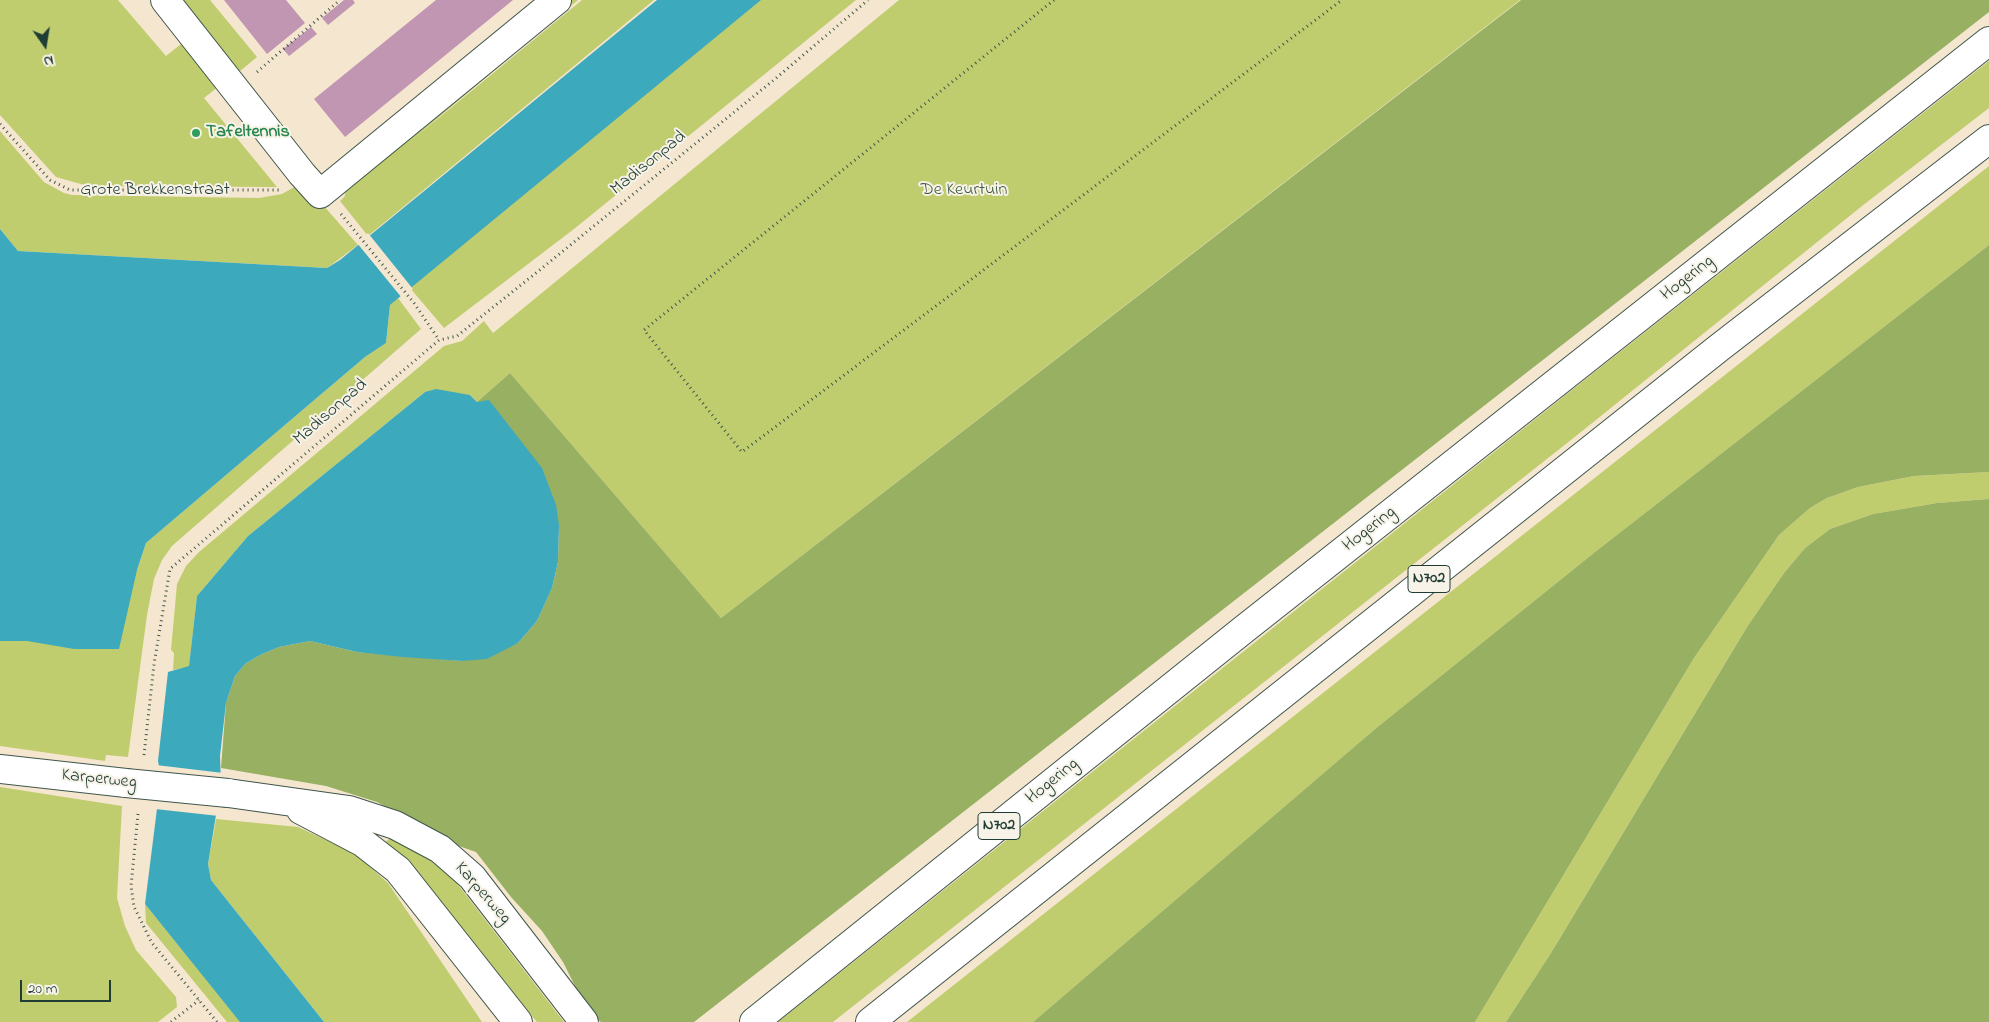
<!DOCTYPE html>
<style>
body{margin:0}
#map{position:relative;width:1989px;height:1022px;overflow:hidden;background:#f5e6d0;font-family:"Indie Flower",sans-serif}
canvas{display:block}
.north{position:absolute;left:20px;top:20px;width:50px;height:50px;-webkit-text-stroke:4px #f7f3e8;paint-order:stroke;rotate:167deg;font-size:14px;font-weight:700;line-height:20px;text-align:center;color:#1f3d34}
.north::after{content:'';display:block;margin:auto;width:18px;height:22px;background:#1f3d34;clip-path:polygon(50% 0,100% 100%,50% 72%,0 100%)}
.scale{position:absolute;left:20px;top:980px;width:91px;height:22px;box-sizing:border-box;border:2px solid #1f3d34;border-top:0;padding-left:6px;font-size:15px;line-height:18px;white-space:nowrap;color:#1f3d34;-webkit-text-stroke:4px #f7f3e8;paint-order:stroke}
</style>
<div id="map">
<canvas width="1989" height="1022"></canvas>
<div class="north">N</div>
<div class="scale">20 m</div>
</div>
<script>
const ctx = document.querySelector('canvas').getContext('2d');
ctx.lineJoin = 'round';
function fillPath(path, color) {
  ctx.fillStyle = color;
  ctx.fill(path, 'evenodd');
}
function toPath(rows) {
  const path = new Path2D();
  for (const r of rows) {
    path.moveTo(r[0], r[1]);
    for (let i = 2; i < r.length; i += 2) path.lineTo(r[i], r[i + 1]);
  }
  return path;
}
function strokePath(path, color, width, dash) {
  ctx.strokeStyle = color;
  ctx.lineWidth = width;
  ctx.lineCap = dash ? 'butt' : 'round';
  ctx.setLineDash(dash || []);
  ctx.stroke(path);
}
function label(font, color, halo, rows, align = 'center') {
  ctx.font = font + ' "Indie Flower",sans-serif';
  ctx.lineWidth = 4;
  ctx.setLineDash([]);
  ctx.textBaseline = 'middle';
  ctx.strokeStyle = halo;
  ctx.fillStyle = color;
  for (const [text, x, y, turn = 0] of rows) {
    ctx.save();
    ctx.translate(x, y);
    ctx.rotate((+turn || 0) * Math.PI / 180);
    ctx.textAlign = isNaN(turn) ? turn : align;
    if (halo) ctx.strokeText(text, 0, 0);
    ctx.fillText(text, 0, 0);
    ctx.restore();
  }
}
fillPath(toPath([
 [0,0,118,0,166,56,186,40,219,86,204,98,277,187,88,186,56,177,0,115],
 [180,0,210,0,257,57,239,72],
 [567,0,578,0,407,144,582,0,654,0,368,236,340,201,345,196,344,182],
 [758,0,856,0,574,229,444,328,410,288,560,162],
 [899,0,1520,0,721,618,510,373,477,402,470,395,425,392,248,536,197,596,189,667,173,670,174,653,171,650,177,584,186,566,199,552,444,346,462,341,484,321,493,333],
 [1989,61,1989,108,1862,206,1576,436,833,1022,778,1022,1582,382],
 [0,131,44,182,64,193,72,195,259,198,282,194,303,182,358,245,327,268,18,251,0,229],
 [1989,166,1989,245,1595,552,1375,729,1033,1022,907,1022],
 [398,298,421,329,172,546,162,560,154,579,147,615,128,757,106,755,105,761,0,746,0,641,26,641,137,570,146,543,365,357,386,343,390,305],
 [1989,472,1989,499,1937,503,1873,514,1830,529,1805,548,1784,573,1747,627,1551,953,1506,1022,1475,1022,1694,658,1779,535,1810,508,1827,498,1858,487,1914,476],
 [0,787,122,806,117,898,125,926,136,950,176,997,177,1007,158,1022,0,1022],
 [216,819,298,827,354,853,388,883,482,1022,324,1022,211,880,208,864],
 [393,836,439,860,564,1022,537,1022,454,922,385,842],
 [145,904,241,1022,227,1022,146,923]
]), '#c0cd6e');
fillPath(toPath([
 [1521,0,1989,0,1989,12,694,1022,601,1022,593,1016,578,992,563,962,542,931,511,897,476,852,453,844,377,802,326,786,221,768,226,703,235,676,245,664,260,655,279,647,310,641,357,652,462,661,518,643,537,621,552,588,558,562,559,525,477,402,510,373,721,618],
 [1989,245,1989,472,1914,476,1858,487,1827,498,1810,508,1779,535,1694,658,1475,1022,1033,1022,1375,729,1595,552],
 [1989,499,1989,1022,1506,1022,1551,953,1747,627,1784,573,1805,548,1830,529,1873,514,1937,503]
]), '#98b061');
fillPath(toPath([
 [657,0,761,0,390,305,386,343,365,357,146,543,137,570,119,649,74,649,27,641,0,641,0,229,18,251,327,268,340,260],
 [436,389,470,395,477,402,489,400,542,468,556,505,559,525,558,562,552,588,537,621,518,643,487,659,462,661,402,657,357,652,310,641,279,647,260,655,245,664,235,676,226,703,220,756,221,784,208,864,211,880,324,1022,240,1022,145,904,161,777,158,761,168,672,189,666,197,596,248,536,425,392]
]), '#3da9bd');
fillPath(toPath([
 [368,233,413,289,402,298,357,243],
 [156,765,223,773,219,816,155,809,158,777]
]), '#f5e6d0');
fillPath(toPath([
 [224,0,286,0,305,23,267,54],
 [344,0,353,0,355,3,328,25,322,18],
 [436,0,513,0,345,137,314,99],
 [311,27,317,34,289,56,283,49]
]), '#c196b2');
const minor = toPath([
 [165,0,302,174,320,194,557,0],
 [0,769,126,783],
 [228,793,349,810,395,825,440,849,472,877,584,1022],
 [301,810,362,842,398,870,518,1022]
]);
const highway = toPath([
 [754,1022,1243,630,1989,41],
 [870,1022,1720,347,1989,139]
]);
strokePath(minor, '#3f564b', 30);
strokePath(highway, '#3f564b', 30);
strokePath(toPath([
 [1054,0,644,330,742,452,1342,0],
 [257,72,340,0],
 [0,124,50,180,70,190,279,190],
 [341,214,414,303,439,340],
 [144,755,154,664,170,569,439,340,457,336,536,273,775,79,868,0],
 [138,814,131,886,134,907,152,943,217,1022],
 [171,1022,199,1000]
]), '#3f564b', 3, [1, 4]);
strokePath(minor, '#fff', 28);
strokePath(highway, '#fff', 28);
const minorBridge = toPath([
 [126,783,228,793]
]);
strokePath(minorBridge, '#3f564b', 30, []);
strokePath(minorBridge, '#fff', 28);
for (const [x, y, r, color] of [
 [196,133,5,"#2e9e5b"]
]) {
  const dot = new Path2D();
  dot.arc(x, y, r, 0, 2 * Math.PI);
  ctx.fillStyle = color;
  ctx.fill(dot);
  strokePath(dot, '#f7f3e8', 2);
}
for (const [x, y, w] of [
 [1429,579,42],
 [999,826,42]
]) {
  const box = new Path2D();
  box.roundRect(x - w / 2, y - 13.5, w, 27, 4);
  ctx.fillStyle = '#f7f3e8';
  ctx.fill(box);
  strokePath(box, '#1f3d34', 1);
}
label('bold 16px', '#1f3d34', null, [
 ["N702",1429,579],
 ["N702",999,826]
]);
label('bold 18px', '#27864d', '#f7f3e8', [
 ["Tafeltennis",206,133]
], 'left');
label('18px', '#1f3d34', '#f7f3e8', [
 ["Madisonpad",649,164,-39],
 ["Grote Brekkenstraat",155,191],
 ["Hogering",1688,279,-38],
 ["Madisonpad",331,413,-41],
 ["Hogering",1370,530,-38],
 ["Karperweg",99,780,6],
 ["Hogering",1053,782,-39],
 ["Karperweg",482,894,49]
]);
label('18px', '#3f5a40', '#f7f3e8', [
 ["De Keurtuin",964,191]
]);
</script>
